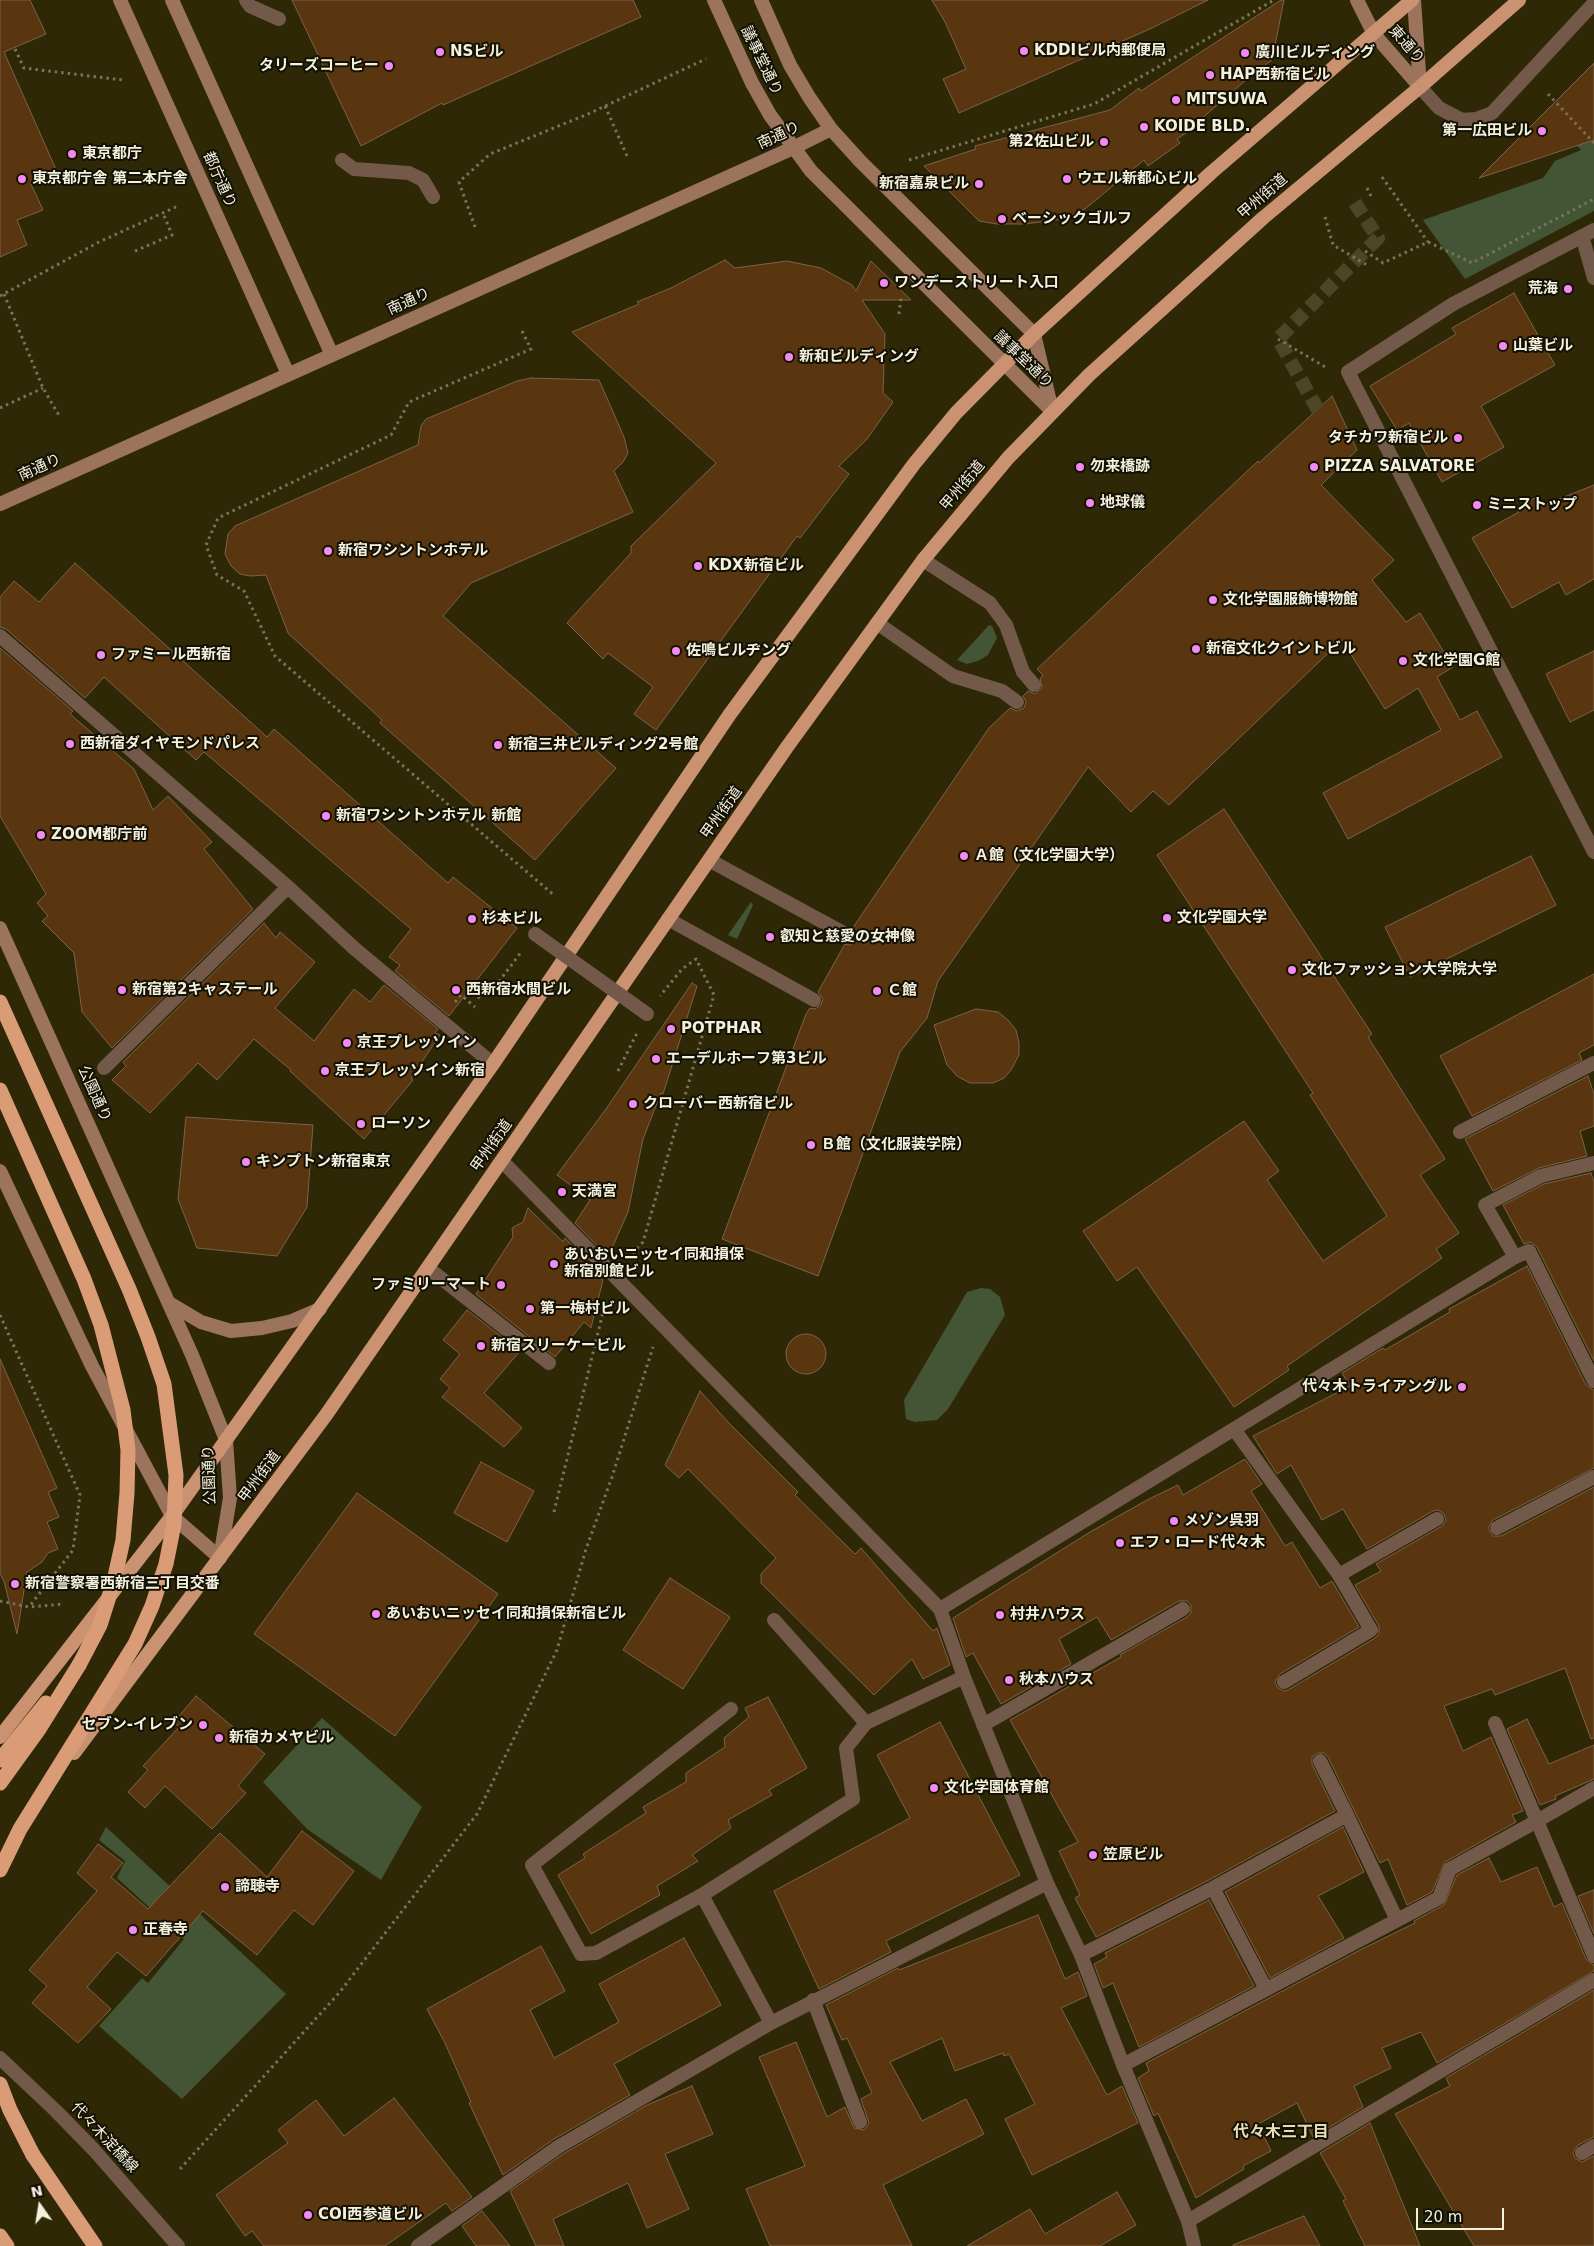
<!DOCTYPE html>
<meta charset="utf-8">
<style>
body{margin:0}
#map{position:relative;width:1594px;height:2246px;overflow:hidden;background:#2e2807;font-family:"DejaVu Sans",sans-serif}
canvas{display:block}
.north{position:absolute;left:15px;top:2181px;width:50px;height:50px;-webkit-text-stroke:4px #131004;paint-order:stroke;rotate:347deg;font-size:14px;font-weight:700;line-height:20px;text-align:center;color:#f3f0de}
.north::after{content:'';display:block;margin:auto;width:18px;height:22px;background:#f3f0de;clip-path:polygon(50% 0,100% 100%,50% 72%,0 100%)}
.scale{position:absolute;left:1416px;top:2208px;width:88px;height:22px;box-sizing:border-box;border:2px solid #f3f0de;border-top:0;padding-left:6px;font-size:15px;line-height:18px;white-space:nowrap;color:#f3f0de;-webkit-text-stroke:4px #131004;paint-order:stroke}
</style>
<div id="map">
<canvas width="1594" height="2246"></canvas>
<div class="north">N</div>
<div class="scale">20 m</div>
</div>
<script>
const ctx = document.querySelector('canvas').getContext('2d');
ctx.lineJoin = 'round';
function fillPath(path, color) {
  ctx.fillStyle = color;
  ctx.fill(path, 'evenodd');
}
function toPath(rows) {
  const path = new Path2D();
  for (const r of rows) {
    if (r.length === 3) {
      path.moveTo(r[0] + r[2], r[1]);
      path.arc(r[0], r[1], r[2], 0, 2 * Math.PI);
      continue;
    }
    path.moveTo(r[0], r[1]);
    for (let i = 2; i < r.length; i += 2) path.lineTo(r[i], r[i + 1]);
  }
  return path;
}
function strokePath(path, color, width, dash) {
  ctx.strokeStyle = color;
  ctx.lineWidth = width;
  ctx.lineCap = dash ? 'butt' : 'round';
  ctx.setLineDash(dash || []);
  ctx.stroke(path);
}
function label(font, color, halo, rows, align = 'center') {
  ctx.font = font + ' "DejaVu Sans","Noto Sans JP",sans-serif';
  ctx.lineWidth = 4;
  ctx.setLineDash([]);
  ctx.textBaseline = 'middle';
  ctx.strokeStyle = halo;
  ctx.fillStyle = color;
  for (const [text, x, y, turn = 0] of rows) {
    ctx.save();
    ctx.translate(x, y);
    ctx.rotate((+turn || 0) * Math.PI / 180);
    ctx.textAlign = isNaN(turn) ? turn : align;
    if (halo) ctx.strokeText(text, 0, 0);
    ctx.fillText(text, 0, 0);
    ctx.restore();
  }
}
fillPath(toPath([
 [1545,112,1594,118,1594,211,1465,279,1423,220,1543,178,1555,161,1581,150],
 [989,625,992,626,997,638,988,655,978,661,967,664,957,660],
 [751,902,753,905,737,939,728,935],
 [981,1288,990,1289,1000,1297,1005,1315,948,1409,937,1420,915,1422,906,1419,904,1400,967,1292],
 [322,1718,422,1807,381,1880,307,1829,263,1782],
 [106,1827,286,1994,182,2099,99,2026,142,1978,148,1983,184,1939,117,1878,125,1861,99,1840]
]), '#445535');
const building = toPath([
 [0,0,30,0,46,34,4,52,58,174,31,184,43,210,17,220,27,245,0,257,0,0],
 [292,0,633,0,641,17,443,105,442,103,361,146,292,0],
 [932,0,1208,0,1152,28,959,113,943,79,966,69,945,22,932,0],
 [1281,0,1284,0,1272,60,1254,73,1200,120,1202,122,1177,139,1180,143,1148,166,1144,160,1085,209,1064,219,1025,224,997,224,979,221,924,166,976,149,975,146,1110,110,1139,88,1141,91,1281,0],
 [1594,63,1594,140,1479,178,1594,63],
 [725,260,735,268,787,261,821,268,852,285,856,291,871,261,911,300,862,300,885,334,883,393,893,402,867,439,839,466,849,474,800,538,797,536,656,730,634,714,653,687,608,653,603,659,567,623,631,553,631,546,716,463,572,332,639,304,637,302,671,288,725,260],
 [1514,293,1555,365,1481,406,1504,447,1442,482,1409,423,1397,430,1370,386,1456,334,1452,328,1514,293],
 [531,378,599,380,624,437,628,453,623,462,614,471,633,512,471,583,443,616,616,768,535,860,380,723,382,720,288,633,266,575,250,576,240,574,231,566,225,554,228,534,235,526,418,445,421,426,426,419,517,381,531,378],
 [1332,396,1357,450,1321,485,1394,560,1372,580,1406,622,1420,613,1453,667,1437,677,1460,720,1477,711,1502,757,1348,839,1323,793,1441,730,1418,688,1385,709,1342,640,1169,805,1153,791,1131,812,1088,767,938,981,927,1018,900,1052,818,1276,722,1239,806,1014,810,1008,815,1009,821,1005,823,999,818,992,845,944,850,945,856,941,858,935,853,928,854,926,989,728,1010,708,1017,711,1024,708,1026,702,1023,696,1028,691,1035,694,1042,688,1040,679,1043,675,1037,669,1258,461,1259,463,1332,396],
 [1594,485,1594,579,1566,595,1559,582,1512,608,1472,538,1519,512,1516,508,1537,497,1542,506,1594,485],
 [75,563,267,737,274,729,448,883,453,877,517,928,449,1016,395,971,400,965,389,957,411,929,204,752,196,760,104,677,85,698,6,629,0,627,0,597,14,581,39,602,75,563],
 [0,648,73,711,70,714,134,769,153,810,168,796,212,842,204,849,253,909,112,1048,82,1012,74,953,42,921,48,916,37,903,46,894,0,816,0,648],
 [1594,651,1594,710,1570,722,1546,674,1594,651],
 [1224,809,1372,1034,1368,1037,1445,1159,1420,1175,1459,1233,1436,1249,1442,1258,1287,1366,1289,1370,1234,1407,1137,1267,1117,1281,1083,1231,1244,1121,1279,1171,1267,1180,1323,1261,1387,1216,1310,1095,1313,1093,1157,855,1224,809],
 [1531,856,1556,905,1410,977,1385,927,1531,856],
 [264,923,276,938,280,932,315,962,275,1008,314,1041,354,989,370,1002,384,985,438,1029,435,1033,440,1035,411,1078,413,1080,364,1139,290,1071,291,1070,254,1039,217,1080,198,1063,150,1113,112,1080,126,1066,123,1062,264,923],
 [1594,974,1594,1045,1579,1053,1582,1060,1472,1116,1440,1056,1594,974],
 [692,983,697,986,663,1094,661,1093,643,1139,628,1212,608,1257,575,1223,590,1200,557,1175,606,1109,692,983],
 [976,1009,998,1012,1008,1020,1016,1030,1019,1043,1019,1055,1011,1070,1004,1078,993,1083,970,1083,957,1076,947,1065,934,1025,976,1009],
 [1588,1076,1594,1094,1594,1126,1580,1131,1587,1156,1539,1168,1493,1191,1465,1139,1588,1076],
 [186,1117,313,1125,307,1207,277,1256,197,1248,178,1199,186,1117],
 [1591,1173,1594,1182,1594,1361,1537,1247,1530,1242,1524,1244,1503,1205,1544,1184,1591,1173],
 [528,1208,563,1242,565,1238,601,1275,600,1277,603,1280,591,1328,584,1322,555,1357,476,1294,513,1237,512,1228,523,1222,528,1208],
 [1527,1266,1586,1385,1594,1390,1594,1468,1493,1520,1488,1528,1493,1536,1501,1536,1594,1487,1594,1738,1591,1739,1565,1668,1495,1695,1492,1689,1444,1706,1463,1751,1491,1737,1523,1811,1512,1815,1516,1822,1445,1862,1432,1892,1407,1905,1388,1859,1380,1863,1328,1757,1324,1753,1317,1753,1312,1757,1312,1764,1335,1811,1209,1880,1096,1937,1075,1898,1080,1895,1059,1851,1078,1842,1010,1720,1121,1657,1120,1655,1187,1617,1191,1613,1191,1605,1187,1601,1179,1601,1111,1640,1097,1617,1059,1639,1071,1664,1001,1704,973,1653,966,1657,953,1618,1090,1532,1149,1499,1178,1485,1183,1495,1245,1459,1262,1484,1251,1491,1285,1546,1292,1542,1320,1588,1332,1581,1359,1627,1280,1674,1275,1682,1277,1687,1284,1691,1288,1690,1375,1638,1379,1634,1379,1626,1355,1585,1381,1571,1376,1564,1442,1526,1446,1520,1444,1514,1438,1510,1433,1511,1367,1549,1343,1509,1322,1520,1291,1465,1277,1474,1253,1436,1350,1386,1342,1373,1383,1348,1385,1350,1450,1312,1449,1309,1527,1266],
 [467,1310,520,1351,484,1393,522,1428,504,1447,442,1397,450,1388,440,1379,460,1354,443,1340,467,1310],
 [806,1354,20],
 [0,1359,57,1488,48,1492,59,1517,47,1522,58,1549,48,1553,42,1562,27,1572,17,1634,4,1581,0,1574,0,1359],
 [700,1391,728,1422,798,1492,795,1495,855,1554,861,1548,933,1631,937,1628,950,1665,923,1679,912,1659,874,1695,761,1583,761,1574,776,1558,688,1469,679,1478,665,1465,700,1391],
 [481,1462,534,1491,507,1542,454,1513,481,1462],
 [357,1493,498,1594,395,1736,254,1634,357,1493],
 [670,1578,730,1617,683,1689,623,1650,670,1578],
 [196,1696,265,1754,238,1786,246,1793,212,1829,165,1786,145,1808,128,1792,148,1770,143,1766,179,1727,174,1722,196,1696],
 [768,1697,807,1768,769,1790,772,1795,728,1820,731,1828,692,1855,698,1861,657,1886,660,1895,591,1934,558,1875,585,1858,583,1854,646,1813,643,1807,686,1782,686,1773,725,1747,724,1738,749,1717,745,1708,768,1697],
 [1527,1719,1549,1764,1594,1745,1594,1779,1555,1796,1556,1799,1540,1805,1507,1729,1527,1719],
 [940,1722,1020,1875,886,1941,891,1952,819,1989,774,1891,910,1818,877,1755,940,1722],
 [1343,1827,1364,1872,1318,1896,1344,1938,1270,1978,1225,1892,1343,1827],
 [302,1831,354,1871,313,1925,294,1910,257,1955,203,1911,146,1976,117,1952,87,1987,111,2009,78,2043,32,2003,47,1986,29,1970,97,1891,77,1873,98,1844,123,1863,111,1877,148,1909,220,1833,267,1877,302,1831],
 [1489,1858,1501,1882,1537,1867,1554,1907,1562,1903,1586,1959,1594,1965,1594,1971,1437,2063,1421,2032,1382,2048,1391,2068,1354,2086,1363,2107,1313,2137,1297,2103,1258,2124,1271,2151,1243,2166,1244,2169,1196,2198,1158,2113,1154,2116,1138,2078,1149,2071,1146,2063,1362,1949,1415,1923,1414,1921,1444,1905,1457,1875,1489,1858],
 [1594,1890,1594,1934,1578,1896,1594,1890],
 [1209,1900,1254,1986,1139,2047,1113,1983,1103,1988,1094,1964,1107,1957,1105,1953,1209,1900],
 [1038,1915,1065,1979,1078,1972,1087,1996,1061,2008,1107,2095,1122,2086,1138,2123,1032,2175,1005,2119,1035,2104,1009,2054,1004,2056,1003,2053,955,2071,942,2038,890,2062,922,2121,966,2099,984,2134,883,2185,912,2246,770,2246,746,2189,805,2166,759,2057,796,2042,827,2117,845,2107,854,2128,864,2130,869,2123,861,2099,872,2093,847,2038,842,2040,826,2005,898,1968,899,1970,1038,1915],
 [684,1938,721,2005,614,2064,630,2095,554,2139,503,2175,469,2103,471,2102,445,2043,427,2009,541,1946,565,1991,530,2010,554,2058,619,2022,599,1984,684,1938],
 [1594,1990,1594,2137,1578,2145,1573,2153,1575,2158,1582,2162,1594,2156,1594,2246,1474,2246,1395,2114,1450,2086,1446,2078,1594,1990],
 [692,2086,713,2134,665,2154,689,2209,647,2228,628,2183,553,2219,564,2246,536,2246,510,2191,563,2154,647,2105,692,2086],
 [394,2098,472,2197,452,2211,446,2203,385,2246,264,2246,252,2231,245,2236,216,2195,288,2143,278,2130,316,2100,344,2136,394,2098],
 [1370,2123,1420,2246,1365,2246,1343,2201,1346,2199,1320,2153,1370,2123],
 [1117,2192,1136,2225,1100,2246,967,2246,1030,2209,1045,2234,1117,2192],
 [482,2211,510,2246,476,2246,462,2226,482,2211],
 [1304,2216,1320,2246,1233,2246,1233,2245,1304,2216]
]);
fillPath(building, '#59360f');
strokePath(building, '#7c624a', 1);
strokePath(toPath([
 [1318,410,1278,339,1378,238,1353,200]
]), '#4c4627', 14, [14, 7]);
strokePath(toPath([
 [15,49,24,68,123,80],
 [1548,94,1594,143],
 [605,106,627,156],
 [909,160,1094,104,1274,0],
 [1382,177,1428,242],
 [1367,188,1371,196],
 [1325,217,1333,245,1367,265],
 [475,227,459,182,490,154,588,114,706,59],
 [135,251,172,235,163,213],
 [1365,251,1383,263,1428,242,1472,263,1594,199],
 [4,294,43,388,60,417],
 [0,296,99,242,178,206],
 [899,314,901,298],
 [522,331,531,349,409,402,391,435,218,518,206,545,217,575,244,591,275,656,555,896],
 [1278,339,1327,368],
 [0,408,43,388],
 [468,988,481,999],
 [491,992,522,951],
 [455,1002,461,995,475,1007],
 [618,1071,637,1033],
 [628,1258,643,1242,714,995,696,959,682,969,660,996],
 [0,1315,80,1495,73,1550,29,1607],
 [554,1512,606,1300],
 [0,1601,29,1607,64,1604],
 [180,2169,339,1993,477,1814,557,1650,586,1549,612,1477,653,1347]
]), '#797459', 3, [2.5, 4]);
strokePath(toPath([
 [246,0,250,6,279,19],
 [342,160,354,169,409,173,423,180,433,197],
 [923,560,990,603,1006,625,1023,672,1034,685],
 [877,623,953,676,1002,691,1017,702],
 [709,860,849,936],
 [668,919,814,1000],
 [1460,1132,1594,1063],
 [1515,1257,1485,1205,1541,1176,1594,1163],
 [1497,1528,1594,1477],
 [1339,1575,1437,1519],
 [774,1620,866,1723],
 [1320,1761,1347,1815],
 [1213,1888,1266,1989],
 [702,1895,596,1953,581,1954,532,1865,731,1709],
 [1081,1955,1213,1888,1347,1815,1397,1920],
 [813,2000,860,2122],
 [1123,2065,1439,1898,1450,1869,1537,1821,1495,1723],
 [1582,2153,1594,2146]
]), '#72594a', 14);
strokePath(toPath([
 [1420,87,1439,108,1462,120,1476,119,1492,113,1594,3],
 [1594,230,1453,304,1348,372,1594,852],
 [1582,236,1594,278],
 [0,636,288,887,355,949,493,1064],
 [104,1068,288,887],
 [502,1161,940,1609,964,1677,1047,1883,1081,1955,1123,2065,1188,2221,1194,2246],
 [428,1268,549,1363],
 [1234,1429,1339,1575,1371,1630,1284,1682],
 [940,1609,1515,1257,1529,1251,1594,1381],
 [983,1725,1183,1609],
 [1594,1788,1537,1821,1594,1956],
 [771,2023,702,1895,853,1799,846,1748,866,1723,964,1677],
 [1188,2221,1594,1980],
 [418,2246,558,2147,771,2023,1047,1883]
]), '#72594a', 14);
strokePath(toPath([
 [0,2058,56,2111,94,2150,178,2246]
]), '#72594a', 14);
strokePath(toPath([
 [120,0,288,374],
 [172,0,332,355],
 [714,0,752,83,770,115,811,171,1052,411],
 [761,0,790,65,809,97,831,129,860,161,1034,334,1052,410],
 [1357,0,1374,34,1420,87],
 [1414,0,1420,87],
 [0,504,793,148,831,129],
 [0,928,192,1355,226,1440,230,1498,220,1558],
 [0,1171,92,1366,172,1516,220,1558],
 [169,1303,201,1322,231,1331,262,1328,292,1321,320,1309]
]), '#9c745d', 14);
strokePath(toPath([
 [0,1737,172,1516,493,1064,730,714,914,464,956,413,1034,334,1212,172,1412,0],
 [74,1753,326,1415,787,747,923,560,1008,458,1089,375,1263,218,1420,87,1519,0]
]), '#cb9271', 14);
strokePath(toPath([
 [0,1760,46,1703],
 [0,1783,39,1729,79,1665],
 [0,2084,10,2110,33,2155],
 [0,2236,7,2246]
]), '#da9c77', 15);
strokePath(toPath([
 [535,934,647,1014]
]), '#72594a', 14);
strokePath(toPath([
 [0,1002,129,1289,148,1337,164,1384,176,1475,174,1524,166,1564,152,1606,135,1644,20,1829,0,1870],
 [0,1090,84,1279,101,1325,123,1410,128,1450,127,1493,123,1540,114,1581,100,1625,79,1665],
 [33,2155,95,2246]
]), '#da9c77', 15);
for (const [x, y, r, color] of [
 [1024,51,5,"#f38af1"],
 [440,52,5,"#f38af1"],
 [1245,53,5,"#f38af1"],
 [389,66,5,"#f38af1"],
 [1210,75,5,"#f38af1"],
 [1176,100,5,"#f38af1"],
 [1144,127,5,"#f38af1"],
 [1542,131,5,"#f38af1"],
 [1104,142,5,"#f38af1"],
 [72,154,5,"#f38af1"],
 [22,179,5,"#f38af1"],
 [1067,179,5,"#f38af1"],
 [979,184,5,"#f38af1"],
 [1002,219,5,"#f38af1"],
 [884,283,5,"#f38af1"],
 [1568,289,5,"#f38af1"],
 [1503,346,5,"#f38af1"],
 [789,357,5,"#f38af1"],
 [1458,438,5,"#f38af1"],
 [1080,467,5,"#f38af1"],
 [1314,467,5,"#f38af1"],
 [1090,503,5,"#f38af1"],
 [1477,505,5,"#f38af1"],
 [328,551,5,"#f38af1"],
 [698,566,5,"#f38af1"],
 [1213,600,5,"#f38af1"],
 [1196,649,5,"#f38af1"],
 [676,651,5,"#f38af1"],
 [101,655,5,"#f38af1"],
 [1403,661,5,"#f38af1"],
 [70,744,5,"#f38af1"],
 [498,745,5,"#f38af1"],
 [326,816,5,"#f38af1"],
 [41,835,5,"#f38af1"],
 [964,856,5,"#f38af1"],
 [1167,918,5,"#f38af1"],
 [472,919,5,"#f38af1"],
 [770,937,5,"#f38af1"],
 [1292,970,5,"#f38af1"],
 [122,990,5,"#f38af1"],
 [456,990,5,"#f38af1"],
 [877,991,5,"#f38af1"],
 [671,1029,5,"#f38af1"],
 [347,1043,5,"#f38af1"],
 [656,1059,5,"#f38af1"],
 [325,1071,5,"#f38af1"],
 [633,1104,5,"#f38af1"],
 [361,1124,5,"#f38af1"],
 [811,1145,5,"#f38af1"],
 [246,1162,5,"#f38af1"],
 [562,1192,5,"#f38af1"],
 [554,1264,5,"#f38af1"],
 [501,1285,5,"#f38af1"],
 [530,1309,5,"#f38af1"],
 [481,1346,5,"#f38af1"],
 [1462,1387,5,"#f38af1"],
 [1174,1521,5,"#f38af1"],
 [1120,1543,5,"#f38af1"],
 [15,1584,5,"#f38af1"],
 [376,1614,5,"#f38af1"],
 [1000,1615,5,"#f38af1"],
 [1009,1680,5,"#f38af1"],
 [203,1725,5,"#f38af1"],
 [219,1738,5,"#f38af1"],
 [934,1788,5,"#f38af1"],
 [1093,1855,5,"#f38af1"],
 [225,1887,5,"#f38af1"],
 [133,1930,5,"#f38af1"],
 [308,2215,5,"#f38af1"]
]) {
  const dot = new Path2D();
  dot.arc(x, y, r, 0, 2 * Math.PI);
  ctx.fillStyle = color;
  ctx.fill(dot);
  strokePath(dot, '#131004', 2);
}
label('15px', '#f3f0de', '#131004', [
 ["東通り",1406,45,49],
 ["議事堂通り",761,61,64],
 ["南通り",779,136,-25],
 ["都庁通り",219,180,66],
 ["甲州街道",1263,197,-41],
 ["南通り",409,302,-24],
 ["議事堂通り",1023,360,44],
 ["南通り",40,468,-24],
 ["甲州街道",963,486,-50],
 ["甲州街道",722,813,-55],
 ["公園通り",94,1094,66],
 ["甲州街道",492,1146,-55],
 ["公園通り",210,1475,-92],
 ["甲州街道",260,1477,-54],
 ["代々木淀橋線",104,2138,47]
]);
label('bold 15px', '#f3f0de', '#131004', [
 ["KDDIビル内郵便局",1034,51],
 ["NSビル",450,52],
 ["廣川ビルディング",1255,53],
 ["タリーズコーヒー",379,66,"right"],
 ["HAP西新宿ビル",1220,75],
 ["MITSUWA",1186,100],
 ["KOIDE BLD.",1154,127],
 ["第一広田ビル",1532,131,"right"],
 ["第2佐山ビル",1094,142,"right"],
 ["東京都庁",82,154],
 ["東京都庁舎 第二本庁舎",32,179],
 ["ウエル新都心ビル",1077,179],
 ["新宿嘉泉ビル",969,184,"right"],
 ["ベーシックゴルフ",1012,219],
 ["ワンデーストリート入口",894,283],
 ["荒海",1558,289,"right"],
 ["山葉ビル",1513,346],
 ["新和ビルディング",799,357],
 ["タチカワ新宿ビル",1448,438,"right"],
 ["勿来橋跡",1090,467],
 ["PIZZA SALVATORE",1324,467],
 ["地球儀",1100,503],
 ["ミニストップ",1487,505],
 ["新宿ワシントンホテル",338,551],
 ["KDX新宿ビル",708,566],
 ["文化学園服飾博物館",1223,600],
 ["新宿文化クイントビル",1206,649],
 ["佐鳴ビルヂング",686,651],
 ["ファミール西新宿",111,655],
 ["文化学園G館",1413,661],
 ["西新宿ダイヤモンドパレス",80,744],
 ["新宿三井ビルディング2号館",508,745],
 ["新宿ワシントンホテル 新館",336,816],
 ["ZOOM都庁前",51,835],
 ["Ａ館（文化学園大学）",974,856],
 ["文化学園大学",1177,918],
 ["杉本ビル",482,919],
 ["叡知と慈愛の女神像",780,937],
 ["文化ファッション大学院大学",1302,970],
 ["新宿第2キャステール",132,990],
 ["西新宿水間ビル",466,990],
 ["Ｃ館",887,991],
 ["POTPHAR",681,1029],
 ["京王プレッソイン",357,1043],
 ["エーデルホーフ第3ビル",666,1059],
 ["京王プレッソイン新宿",335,1071],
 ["クローバー西新宿ビル",643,1104],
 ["ローソン",371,1124],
 ["Ｂ館（文化服装学院）",821,1145],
 ["キンプトン新宿東京",256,1162],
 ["天満宮",572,1192],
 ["あいおいニッセイ同和損保",564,1255],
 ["新宿別館ビル",564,1272],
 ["ファミリーマート",491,1285,"right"],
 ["第一梅村ビル",540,1309],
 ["新宿スリーケービル",491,1346],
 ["代々木トライアングル",1452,1387,"right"],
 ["メゾン呉羽",1184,1521],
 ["エフ・ロード代々木",1130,1543],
 ["新宿警察署西新宿三丁目交番",25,1584],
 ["あいおいニッセイ同和損保新宿ビル",386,1614],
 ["村井ハウス",1010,1615],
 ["秋本ハウス",1019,1680],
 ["セブン-イレブン",193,1725,"right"],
 ["新宿カメヤビル",229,1738],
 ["文化学園体育館",944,1788],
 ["笠原ビル",1103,1855],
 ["諦聴寺",235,1887],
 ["正春寺",143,1930],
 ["COI西参道ビル",318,2215]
], 'left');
label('bold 16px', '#e6deba', '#131004', [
 ["代々木三丁目",1281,2133]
]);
</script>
